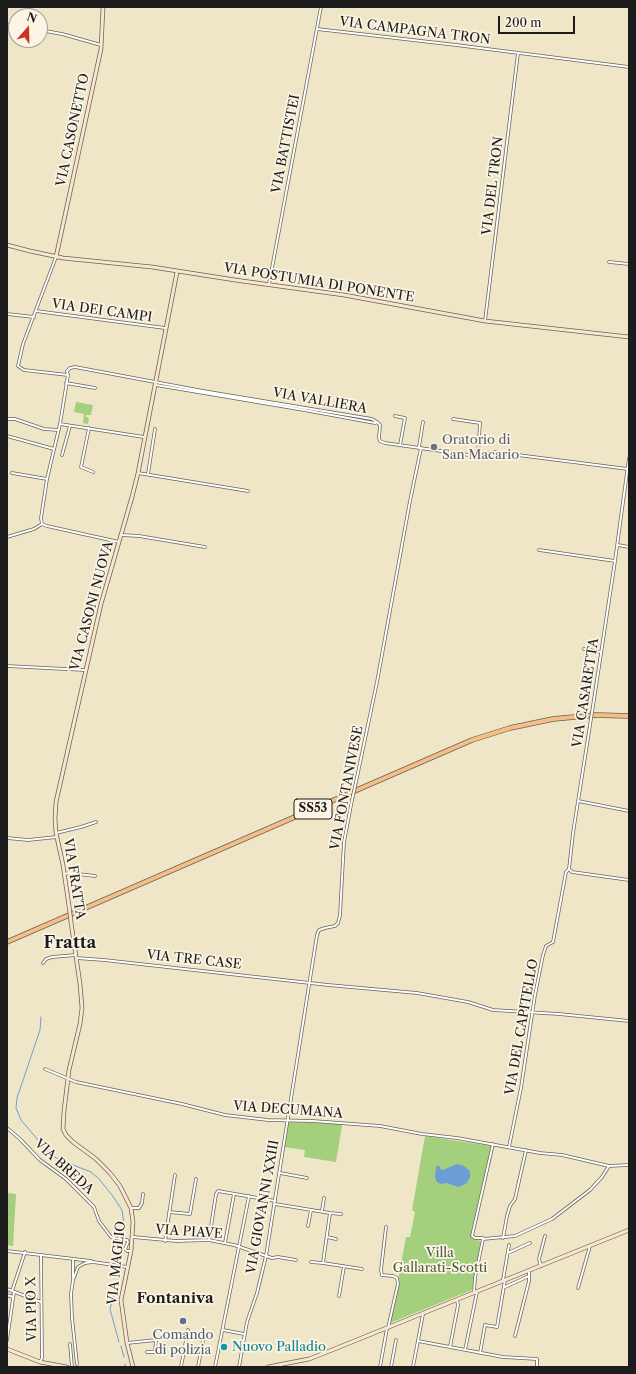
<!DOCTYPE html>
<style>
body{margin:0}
#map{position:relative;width:636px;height:1374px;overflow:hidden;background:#efe6c8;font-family:"Libre Caslon Text",serif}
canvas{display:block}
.frame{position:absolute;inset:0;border:8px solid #1c1c1c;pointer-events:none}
.north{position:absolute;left:8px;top:8px;width:40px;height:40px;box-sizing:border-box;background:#fcf5e5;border:1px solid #a29e95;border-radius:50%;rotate:20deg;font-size:11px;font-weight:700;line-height:16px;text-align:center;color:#1c1c1c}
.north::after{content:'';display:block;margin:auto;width:14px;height:18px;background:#c8321e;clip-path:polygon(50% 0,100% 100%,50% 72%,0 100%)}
.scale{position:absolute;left:498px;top:16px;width:77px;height:18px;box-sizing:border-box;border:2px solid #1c1c1c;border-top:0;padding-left:5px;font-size:12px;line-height:14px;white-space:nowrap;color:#1c1c1c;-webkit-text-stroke:3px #fcf5e5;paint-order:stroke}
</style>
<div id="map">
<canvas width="636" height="1374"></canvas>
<div class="frame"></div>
<div class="north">N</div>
<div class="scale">200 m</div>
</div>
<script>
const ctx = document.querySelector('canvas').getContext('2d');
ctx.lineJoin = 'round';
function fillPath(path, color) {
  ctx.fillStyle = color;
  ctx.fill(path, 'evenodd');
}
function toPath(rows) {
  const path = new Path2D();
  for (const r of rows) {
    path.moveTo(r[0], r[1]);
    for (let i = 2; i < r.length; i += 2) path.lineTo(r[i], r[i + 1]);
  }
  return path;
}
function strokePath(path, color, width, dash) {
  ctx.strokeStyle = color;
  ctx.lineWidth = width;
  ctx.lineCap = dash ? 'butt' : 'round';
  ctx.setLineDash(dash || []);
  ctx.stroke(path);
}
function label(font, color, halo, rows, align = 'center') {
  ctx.font = font + ' "Libre Caslon Text",serif';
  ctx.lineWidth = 3.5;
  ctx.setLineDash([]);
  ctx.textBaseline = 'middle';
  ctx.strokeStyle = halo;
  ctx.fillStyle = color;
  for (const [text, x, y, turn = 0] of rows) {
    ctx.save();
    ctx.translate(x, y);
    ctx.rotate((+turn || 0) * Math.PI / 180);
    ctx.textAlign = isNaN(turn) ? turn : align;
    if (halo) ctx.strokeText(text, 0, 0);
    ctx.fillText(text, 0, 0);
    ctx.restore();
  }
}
fillPath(toPath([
 [76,402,93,405,91,415,86,415,86,417,89,418,88,424,83,423,84,414,74,412],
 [290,1122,341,1124,342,1126,336,1162,304,1157,305,1150,284,1147,288,1124],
 [425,1136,491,1146,471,1233,472,1239,481,1241,472,1290,390,1323,406,1237,410,1237,415,1212,412,1210],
 [7,1193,16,1194,13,1246,7,1245]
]), '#a4cf7c');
fillPath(toPath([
 [457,1164,464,1166,470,1171,470,1177,467,1183,459,1187,446,1183,441,1184,437,1182,435,1178,436,1166,440,1166,441,1170,443,1170]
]), '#6b9ed6');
strokePath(toPath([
 [41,1017,40,1030,17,1098,16,1108,21,1120,50,1154,58,1159,91,1172,99,1179,112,1195,122,1210,124,1224,121,1269,110,1309,119,1342],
 [121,1346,124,1357],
 [125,1364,125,1367]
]), '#6b9ed6', 1);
const street = toPath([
 [7,25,16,26],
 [317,29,456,45,629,67],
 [40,30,62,34,101,45],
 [56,257,23,344,18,366,24,370,68,375,60,424,47,479,41,518,42,524,47,526,119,542],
 [609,262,629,264],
 [269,284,321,7],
 [36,311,165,328],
 [7,314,34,317],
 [485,321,518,53],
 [68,375,67,371,70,368,75,367,203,391,372,419,377,422],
 [66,383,95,388],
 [156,385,304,410,375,423,377,422],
 [395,416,405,418,400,445],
 [7,419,15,419,44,429,59,430],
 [453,419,480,423,478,455],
 [377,422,380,425,379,438,380,441,385,443,469,455,478,455,494,452,628,469],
 [60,424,144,437],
 [89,428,81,467,93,472],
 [7,436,54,449],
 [419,447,423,422],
 [62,455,70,426],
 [12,473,47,479],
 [138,473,248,491],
 [148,474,155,429],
 [121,535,139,536,205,547],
 [7,537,34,529,42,524],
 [618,545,629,547],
 [539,550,615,561],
 [584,649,601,652],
 [7,666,85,670],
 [595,693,615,561,629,458],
 [588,738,573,833,569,869,572,872,629,880],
 [356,782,377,682,410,501,421,448],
 [578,801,629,811],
 [56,833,81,827,96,822],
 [7,838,28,840,57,837],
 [64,874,69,873,95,876],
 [76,958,104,960,328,985,417,993,468,1002,493,1010,559,1014,629,1021],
 [43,963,46,959,52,957,76,955],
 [45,1069,76,1082,182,1104,225,1115,268,1120,313,1121,380,1126,422,1134,457,1138,540,1153,562,1155,609,1166,629,1165],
 [7,1128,20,1139,40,1160,66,1179,94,1207,99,1221,111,1237,114,1238,127,1240,128,1242,125,1249,127,1251,131,1251],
 [509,1147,521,1088,535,995,543,955,546,946,553,942,566,872,569,869],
 [280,1173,307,1178],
 [275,1204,330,1213,323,1263,362,1269],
 [131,1208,139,1208,142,1203,143,1194],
 [322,1211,324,1198],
 [169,1212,190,1214,196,1179],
 [330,1213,341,1214],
 [308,1226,311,1210],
 [386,1227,381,1270,382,1275,393,1276,397,1278,398,1284,388,1328],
 [133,1237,176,1241,209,1240,234,1245,272,1258,278,1257,296,1260],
 [327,1237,336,1239],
 [503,1238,507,1216,510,1206,515,1199,526,1150],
 [483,1239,515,1236,552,1219,590,1190,602,1177,609,1166],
 [209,1240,216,1194,218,1191,275,1201],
 [165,1241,175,1175],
 [225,1243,234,1194],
 [7,1251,91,1261],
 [508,1253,530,1243],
 [73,1259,73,1278],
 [311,1262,323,1263],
 [541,1266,539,1259,545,1236],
 [503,1280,509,1245],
 [505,1287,529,1276],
 [578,1288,590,1246],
 [7,1289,41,1302],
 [12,1291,25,1252],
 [474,1292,475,1278,483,1239,483,1238,475,1238,472,1236,493,1144],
 [7,1295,13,1297],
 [339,1296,344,1266],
 [223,1330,244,1334],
 [515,1336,526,1293,529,1281,529,1271],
 [7,1340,14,1292],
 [418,1341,503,1357,537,1359,537,1367],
 [127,1343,156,1340,155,1352,147,1352],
 [70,1344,72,1367],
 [450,1347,458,1305,457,1300],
 [465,1350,477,1292],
 [480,1353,485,1325,497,1327,505,1280],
 [40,1362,42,1358,41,1255],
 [77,1364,72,1318,71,1294,73,1280,78,1267,85,1263,93,1262,127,1267],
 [181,1367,188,1330],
 [198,1367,203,1341],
 [215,1367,249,1196],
 [239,1367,247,1322,257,1293,266,1256,317,935,319,930,325,928,335,926,338,923,340,915,344,842,352,800],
 [380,1367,387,1328],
 [391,1367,396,1340],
 [413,1367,423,1314]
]);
const secondary = toPath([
 [7,245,30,251,63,258,152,267,235,280,344,295,485,321,629,337],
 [56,257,101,49,103,7],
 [69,906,63,865,56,833,55,819,56,802,101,604,132,497,138,473,177,272],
 [71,922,80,984,82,1008,80,1024,69,1070,64,1111,63,1129,66,1135,73,1142,96,1159,110,1173,120,1186,131,1208,133,1222,131,1251,121,1300,127,1343,133,1367],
 [7,1349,40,1362,67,1367],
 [268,1367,309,1359,332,1350,629,1230]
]);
const highway = toPath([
 [7,942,472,740,510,728,553,719,596,715,629,716]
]);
strokePath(street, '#666358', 3.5);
strokePath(secondary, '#666358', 4.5);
strokePath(highway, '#666358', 5.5);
strokePath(street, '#fff', 2);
strokePath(secondary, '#fbe5cf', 3);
strokePath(highway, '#f6be87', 4);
const streetBridge = toPath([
 [588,738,595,693],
 [352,800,356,782]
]);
const secondaryBridge = toPath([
 [69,906,71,922]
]);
strokePath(streetBridge, '#666358', 3.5, []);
strokePath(secondaryBridge, '#666358', 4.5, []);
strokePath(streetBridge, '#fff', 2);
strokePath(secondaryBridge, '#fbe5cf', 3);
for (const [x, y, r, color] of [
 [434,447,4,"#6b7280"],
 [183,1321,4,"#5c6f8a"],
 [224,1347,4,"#0f9aa8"]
]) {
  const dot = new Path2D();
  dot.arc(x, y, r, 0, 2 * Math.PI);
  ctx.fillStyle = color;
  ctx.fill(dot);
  strokePath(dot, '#fcf5e5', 1.5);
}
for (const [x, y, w] of [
 [313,809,38]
]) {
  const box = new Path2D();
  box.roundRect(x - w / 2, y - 10, w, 20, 3);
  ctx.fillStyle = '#fcf5e5';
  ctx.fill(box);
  strokePath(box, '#1c1c1c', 1);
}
label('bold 12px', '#1c1c1c', null, [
 ["SS53",313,809]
]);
label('13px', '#1c1c1c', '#fcf5e5', [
 ["VIA CAMPAGNA TRON",415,31,7],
 ["VIA CASONETTO",73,130,-78],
 ["VIA BATTISTEI",286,144,-79],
 ["VIA DEL TRON",493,186,-83],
 ["VIA POSTUMIA DI PONENTE",319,283,9],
 ["VIA DEI CAMPI",102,311,8],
 ["VIA VALLIERA",320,401,10],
 ["VIA CASONI NUOVA",92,606,-75],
 ["VIA CASARETTA",586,693,-81],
 ["VIA FONTANIVESE",347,788,-79],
 ["VIA FRATTA",74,879,81],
 ["VIA TRE CASE",194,960,6],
 ["VIA DEL CAPITELLO",522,1027,-80],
 ["VIA DECUMANA",288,1110,4],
 ["VIA BREDA",64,1167,42],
 ["VIA GIOVANNI XXIII",263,1207,-80],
 ["VIA PIAVE",189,1232,4],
 ["VIA MAGLIO",117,1263,-84],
 ["VIA PIO X",32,1309,-91]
]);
label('13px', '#5b616d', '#fcf5e5', [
 ["Oratorio di",442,440],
 ["San Macario",442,455]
], 'left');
label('13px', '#4c5b3e', '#fcf5e5', [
 ["Villa",440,1253],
 ["Gallarati-Scotti",440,1268]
]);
label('13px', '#4e5e75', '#fcf5e5', [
 ["Comando",183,1335],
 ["di polizia",183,1350]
]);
label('13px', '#0d838f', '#fcf5e5', [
 ["Nuovo Palladio",232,1347]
], 'left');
label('bold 15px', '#1c1c1c', '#fcf5e5', [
 ["Fontaniva",175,1299]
]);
label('bold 17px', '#1c1c1c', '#fcf5e5', [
 ["Fratta",70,943]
]);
</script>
